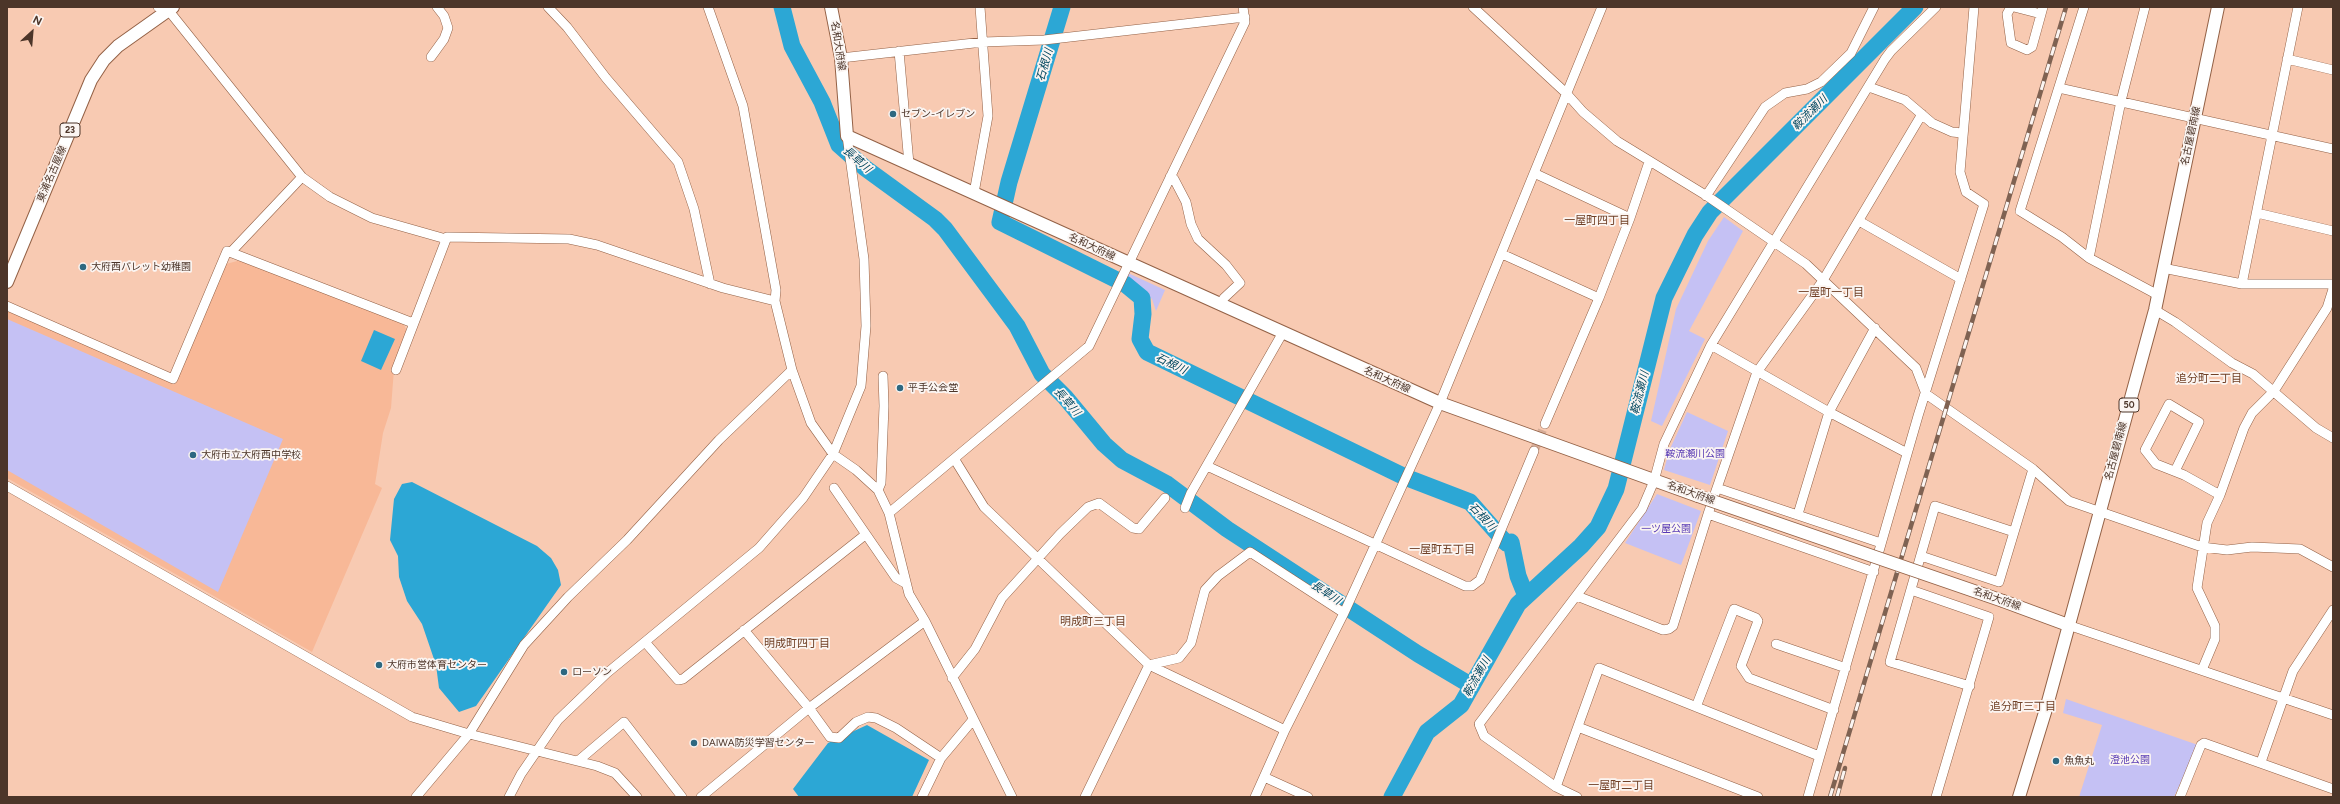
<!DOCTYPE html>
<meta charset="utf-8">
<style>
body{margin:0}
#map{position:relative;width:2340px;height:804px;overflow:hidden;background:#f8cab2;font-family:Figtree,sans-serif}
canvas{display:block}
.frame{position:absolute;inset:0;border:8px solid #4c3529;pointer-events:none}
.north{position:absolute;left:12px;top:12px;width:40px;height:40px;-webkit-text-stroke:3px #fbf5f2;paint-order:stroke;rotate:26deg;font-size:11px;font-weight:700;line-height:16px;text-align:center;color:#4c3529}
.north::after{content:'';display:block;margin:auto;width:14px;height:18px;background:#4c3529;clip-path:polygon(50% 0,100% 100%,50% 72%,0 100%)}
</style>
<div id="map">
<canvas width="2340" height="804"></canvas>
<div class="frame"></div>
<div class="north">N</div>
</div>
<script>
const ctx = document.querySelector('canvas').getContext('2d');
ctx.lineJoin = 'round';
function fillPath(path, color) {
  ctx.fillStyle = color;
  ctx.fill(path, 'evenodd');
}
function toPath(rows) {
  const path = new Path2D();
  for (const r of rows) {
    path.moveTo(r[0], r[1]);
    for (let i = 2; i < r.length; i += 2) path.lineTo(r[i], r[i + 1]);
  }
  return path;
}
function strokePath(path, color, width, dash) {
  ctx.strokeStyle = color;
  ctx.lineWidth = width;
  ctx.lineCap = dash ? 'butt' : 'round';
  ctx.setLineDash(dash || []);
  ctx.stroke(path);
}
function label(font, color, halo, rows, align = 'center') {
  ctx.font = font + ' Figtree,"Noto Sans JP",sans-serif';
  ctx.lineWidth = 3.5;
  ctx.setLineDash([]);
  ctx.textBaseline = 'middle';
  ctx.strokeStyle = halo;
  ctx.fillStyle = color;
  for (const [text, x, y, turn = 0] of rows) {
    ctx.save();
    ctx.translate(x, y);
    ctx.rotate((+turn || 0) * Math.PI / 180);
    ctx.textAlign = isNaN(turn) ? turn : align;
    if (halo) ctx.strokeText(text, 0, 0);
    ctx.fillText(text, 0, 0);
    ctx.restore();
  }
}
fillPath(toPath([
 [241,260,403,323,407,331,394,369,391,408,383,433,375,484,382,488,312,652,7,478,7,311,175,384,226,264]
]), '#f8b897');
fillPath(toPath([
 [1724,217,1743,231,1689,331,1705,339,1662,426,1651,421,1676,309,1708,241],
 [1128,273,1165,290,1156,311,1152,299,1135,285,1125,280],
 [7,319,283,439,218,592,7,470],
 [1687,412,1728,431,1710,485,1664,470,1669,451],
 [1657,494,1701,511,1681,565,1625,543],
 [2066,699,2198,745,2174,797,2079,797,2102,725,2063,713]
]), '#c5c1f4');
fillPath(toPath([
 [374,330,395,339,381,370,361,361],
 [412,482,537,546,551,558,558,570,561,585,476,706,459,712,439,688,436,665,422,624,407,601,399,577,398,556,390,540,394,499,402,484],
 [867,725,929,760,912,797,799,797,793,789,828,743]
]), '#2ca7d5');
strokePath(toPath([
 [782,7,792,46,822,102,839,145,865,168,935,219,945,229,1017,326,1042,374,1065,397,1104,444,1122,460,1167,484,1227,529,1418,654,1472,686],
 [1062,7,1009,182,1000,222,1125,284,1142,298,1143,314,1140,339,1147,352,1405,477,1470,502,1506,543,1511,542,1518,576,1526,596],
 [1392,797,1427,732,1461,705,1518,604,1581,546,1598,527,1616,489,1664,298,1695,235,1710,212,1915,7]
]), '#2ca7d5', 17);
strokePath(toPath([
 [1534,451,1545,424]
]), '#d6ac97', 9, [9, 4.5]);
const minor = toPath([
 [158,7,169,11,302,177,330,197,372,218,446,239],
 [548,7,567,27,606,78,678,162,694,209,710,284],
 [708,7,743,106,776,290,775,301,792,370,811,423,833,454,856,470,878,490,889,513,909,594,925,621,1012,797],
 [1473,7,1566,93,1583,112,1617,141,1707,196,1806,264,1916,368,1926,394,2033,469,2069,501,2202,547,2227,550,2252,547,2300,549,2333,567],
 [2011,7,2007,14,2011,43,2027,50,2032,47,2043,7],
 [2014,7,2041,14],
 [2084,7,2020,211,2062,237,2089,258,2158,295],
 [899,51,909,164],
 [431,57,444,39,448,28,444,16,437,7],
 [841,58,983,42,1044,40,1245,17],
 [2287,59,2333,70],
 [1869,87,1905,100,1932,123,1952,132,1962,133],
 [2059,88,2333,149],
 [1534,173,1630,218],
 [1170,177,1174,179,1186,202,1191,224,1198,239,1226,265,1240,283,1224,298,1220,305],
 [974,193,988,116,980,7],
 [1706,196,1765,107,1785,93,1807,89,1821,82,1851,53,1874,7],
 [2257,213,2333,231],
 [1859,221,1961,279],
 [231,252,302,177],
 [1502,254,1599,298],
 [2089,258,2121,101,2145,7],
 [2163,268,2242,284,2333,284],
 [2242,284,2298,7],
 [7,306,173,379,227,251,413,323],
 [2155,310,2175,322,2232,363,2253,374,2316,428,2333,438],
 [1711,345,1829,412,1907,453],
 [396,370,447,237,569,239,597,245,723,288,775,301],
 [1545,424,1599,298,1630,218,1649,162],
 [955,460,984,507,1149,665,1285,730],
 [1207,466,1465,586,1472,586,1480,580,1534,451],
 [2175,471,2199,422,2169,404,2145,450,2156,464,2184,475,2220,495],
 [7,486,412,717,469,734,597,766,615,773,637,797],
 [834,488,896,578,905,583],
 [1717,488,1881,543],
 [878,490,881,483,884,406,883,376],
 [1185,508,1191,493,1282,334],
 [889,513,1089,346,1245,22,1243,7],
 [1708,514,1874,572],
 [1798,514,1829,412,1875,328],
 [1921,556,1999,582,2033,469],
 [1911,590,1989,617,1936,797],
 [1577,596,1663,630,1669,629,1673,626,1708,514,1757,372,1822,282,1922,114],
 [2068,625,2333,715],
 [744,630,809,708,830,737,839,738,856,722,868,717,876,718,896,728,941,758],
 [645,642,678,680,683,679,865,535],
 [1776,644,1846,668],
 [1149,665,1179,658,1191,643,1205,590,1218,576,1250,552,1344,613],
 [2202,670,2215,639,2215,626,2197,588,2207,523,2220,495,2244,428,2252,413,2274,391,2327,308,2333,289],
 [952,678,975,649,1002,598,1060,534,1088,507,1099,503,1133,528,1139,529,1165,498],
 [1970,686,1890,662,1935,506,2014,532],
 [1696,707,1734,609,1756,618,1758,621,1741,666,1749,678,1834,710],
 [1578,727,1758,797],
 [578,761,624,722,682,797],
 [2261,762,2293,671,2333,610],
 [1264,777,1308,797],
 [1556,787,1599,668,1819,756],
 [416,797,469,734,524,645,568,597,627,540,719,440,792,370],
 [509,797,521,774,558,720,607,673,759,548,803,498,833,454,861,386,866,326,864,259,847,136],
 [701,797,809,708,925,621],
 [922,797,941,758,972,721],
 [1085,797,1149,665],
 [1255,797,1285,730,1344,613,1440,403,1602,7],
 [1577,797,1556,787,1484,736,1479,724,1642,509,1654,481,1664,444,1711,345,1885,59,1891,51,1936,7],
 [1808,797,1918,416,1984,204,1966,192,1960,172,1974,7],
 [2180,797,2201,745,2204,743,2333,789]
]);
const major = toPath([
 [831,7,841,58,847,136,1440,403,1698,496],
 [7,282,91,80,104,60,118,46,173,7],
 [2003,601,2068,625],
 [2019,797,2046,709,2155,310,2218,7]
]);
strokePath(minor, '#936146', 10);
strokePath(major, '#936146', 14);
strokePath(minor, '#fff', 9);
strokePath(major, '#fff', 12);
const rail = toPath([
 [1830,797,2066,7],
 [1837,797,1845,768]
]);
strokePath(rail, '#7f6252', 4.5);
strokePath(rail, '#fbf5f2', 3, [9]);
const majorBridge = toPath([
 [1698,496,2003,601]
]);
strokePath(majorBridge, '#936146', 14, []);
strokePath(majorBridge, '#fff', 12);
for (const [x, y, r, color] of [
 [893,114,4,"#2e6880"],
 [83,267,4,"#2e6880"],
 [900,388,4,"#2e6880"],
 [193,455,4,"#2e6880"],
 [379,665,4,"#2e6880"],
 [564,672,4,"#2e6880"],
 [694,743,4,"#2e6880"],
 [2056,761,4,"#2e6880"]
]) {
  const dot = new Path2D();
  dot.arc(x, y, r, 0, 2 * Math.PI);
  ctx.fillStyle = color;
  ctx.fill(dot);
  strokePath(dot, '#fbf5f2', 1.5);
}
for (const [x, y, w] of [
 [70,130,20],
 [2129,405,20]
]) {
  const box = new Path2D();
  box.roundRect(x - w / 2, y - 7, w, 14, 3);
  ctx.fillStyle = '#fbf5f2';
  ctx.fill(box);
  strokePath(box, '#4c3529', 1);
}
label('bold 9px', '#4c3529', null, [
 ["23",70,130],
 ["50",2129,405]
]);
label('10px', '#4c3529', '#fbf5f2', [
 ["名和大府線",838,46,81],
 ["名古屋碧南線",2191,136,-78],
 ["東浦名古屋線",52,174,-67],
 ["名和大府線",1092,247,25],
 ["名和大府線",1387,380,24],
 ["名古屋碧南線",2116,451,-75],
 ["名和大府線",1691,493,19],
 ["名和大府線",1997,599,19]
]);
label('10px', '#4c3529', '#fbf5f2', [
 ["セブン-イレブン",901,114],
 ["大府西パレット幼稚園",91,267],
 ["平手公会堂",908,388],
 ["大府市立大府西中学校",201,455],
 ["大府市営体育センター",387,665],
 ["ローソン",572,672],
 ["DAIWA防災学習センター",702,743],
 ["魚魚丸",2064,761]
], 'left');
label('10px', '#583ab4', '#fbf5f2', [
 ["鞍流瀬川公園",1695,454],
 ["一ツ屋公園",1666,529],
 ["澄池公園",2130,760]
]);
label('italic 11px', '#00465e', '#fbf5f2', [
 ["石根川",1045,65,-74],
 ["鞍流瀬川",1810,113,-45],
 ["長草川",857,160,41],
 ["石根川",1171,364,26],
 ["鞍流瀬川",1640,393,-76],
 ["長草川",1067,402,49],
 ["石根川",1482,517,46],
 ["長草川",1326,593,33],
 ["鞍流瀬川",1477,677,-61]
]);
label('11px', '#714127', '#fbf5f2', [
 ["一屋町四丁目",1597,221],
 ["一屋町一丁目",1831,293],
 ["追分町二丁目",2209,379],
 ["一屋町五丁目",1442,550],
 ["明成町三丁目",1093,622],
 ["明成町四丁目",797,644],
 ["追分町三丁目",2023,707],
 ["一屋町二丁目",1621,786]
]);
</script>
